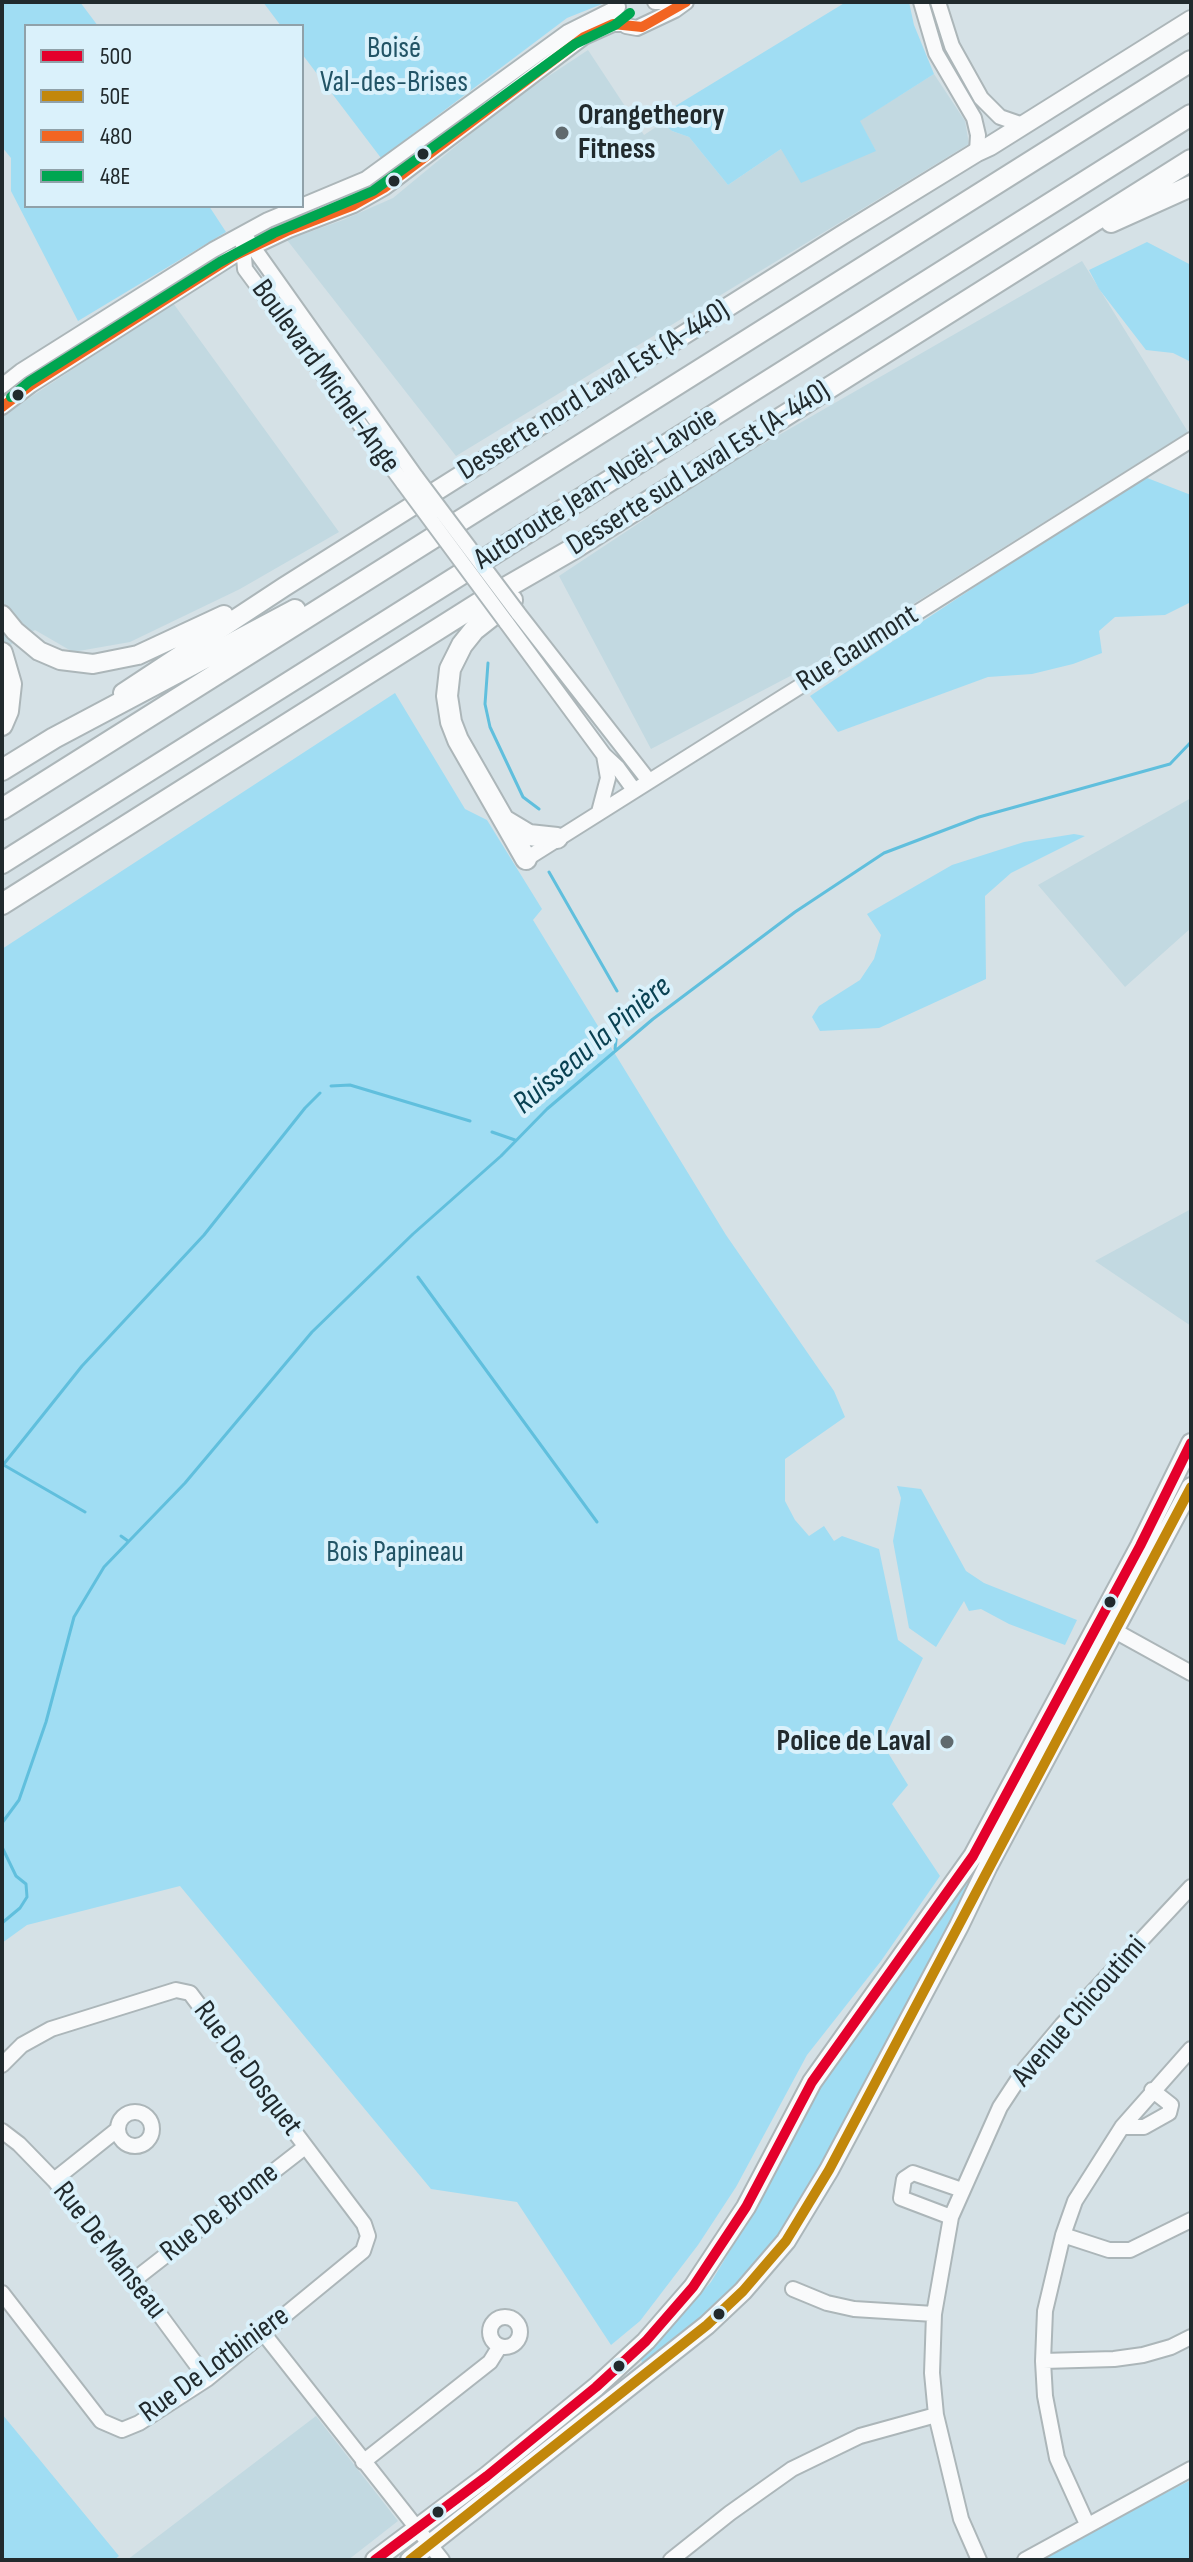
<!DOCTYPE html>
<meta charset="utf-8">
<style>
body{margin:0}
#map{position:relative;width:1193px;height:2562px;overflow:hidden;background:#d5e1e6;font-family:"Sofia Sans Condensed",sans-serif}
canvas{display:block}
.frame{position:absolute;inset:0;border:4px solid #212a2d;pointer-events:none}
.legend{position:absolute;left:24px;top:24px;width:280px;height:184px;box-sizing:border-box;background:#daf1fb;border:2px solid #90a1a9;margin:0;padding:10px 14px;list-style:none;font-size:24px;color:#212a2d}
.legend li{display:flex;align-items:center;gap:16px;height:40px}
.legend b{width:40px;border:2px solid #90a1a9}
</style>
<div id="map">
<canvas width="1193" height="2562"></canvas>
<div class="frame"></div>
<ul class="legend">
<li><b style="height:10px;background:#e4002b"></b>50O</li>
<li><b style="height:10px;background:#c2870b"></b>50E</li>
<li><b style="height:10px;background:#f26522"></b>48O</li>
<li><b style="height:10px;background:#00a651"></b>48E</li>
</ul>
</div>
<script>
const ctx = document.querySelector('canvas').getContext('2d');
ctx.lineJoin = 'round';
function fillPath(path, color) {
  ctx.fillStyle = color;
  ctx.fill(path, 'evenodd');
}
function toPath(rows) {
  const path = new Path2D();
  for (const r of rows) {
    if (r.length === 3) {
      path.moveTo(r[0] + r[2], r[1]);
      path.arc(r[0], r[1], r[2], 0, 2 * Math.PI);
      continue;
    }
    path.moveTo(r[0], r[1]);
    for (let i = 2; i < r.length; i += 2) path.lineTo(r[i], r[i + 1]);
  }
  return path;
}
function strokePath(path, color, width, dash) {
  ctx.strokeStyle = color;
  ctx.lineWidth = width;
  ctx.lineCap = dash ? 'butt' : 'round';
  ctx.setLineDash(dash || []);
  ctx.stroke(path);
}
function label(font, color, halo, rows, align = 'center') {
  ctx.font = font + ' "Sofia Sans Condensed",sans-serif';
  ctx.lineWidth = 8;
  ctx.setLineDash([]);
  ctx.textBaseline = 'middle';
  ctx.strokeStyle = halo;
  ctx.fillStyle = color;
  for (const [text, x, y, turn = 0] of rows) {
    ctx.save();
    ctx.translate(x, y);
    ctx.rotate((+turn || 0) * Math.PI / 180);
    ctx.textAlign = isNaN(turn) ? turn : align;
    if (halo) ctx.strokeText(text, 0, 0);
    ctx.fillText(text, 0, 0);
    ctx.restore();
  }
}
fillPath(toPath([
 [588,50,644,135,662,123,672,131,689,137,728,185,781,149,875,150,859,121,934,74,965,121,969,144,456,456,287,240,343,220,393,198,508,103],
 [1082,261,1188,432,838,651,651,749,559,576,725,466],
 [173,303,339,532,240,589,130,642,73,652,35,630,2,650,2,416],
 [1191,798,1191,928,1125,987,1038,885],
 [1191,1209,1191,1326,1095,1261],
 [316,2416,398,2521,348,2560,127,2560]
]), '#c2d9e1');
fillPath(toPath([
 [2,2,80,2,98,26,26,26,26,206,209,206,226,232,78,321,11,191,11,158,2,147],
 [263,2,607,2,567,18,381,158,302,54,302,26,281,26],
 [846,2,909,2,914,25,934,74,860,121,876,151,801,183,781,149,728,185,689,137,672,131,662,123,659,116],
 [1147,242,1191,265,1191,366,1189,361,1173,353,1146,350,1099,289,1089,270],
 [1142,476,1191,495,1191,602,1165,615,1115,617,1099,631,1102,653,1073,664,1032,674,988,677,838,732,810,696],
 [395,693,465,809,487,820,542,909,533,920,726,1235,834,1391,845,1417,785,1459,785,1501,795,1520,809,1536,824,1526,834,1541,842,1536,879,1549,898,1640,923,1658,882,1743,908,1785,892,1804,940,1876,881,1961,807,2055,736,2187,698,2245,640,2321,611,2345,517,2202,431,2189,180,1886,27,1925,2,1943,2,949],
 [1074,834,1085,836,1011,873,985,896,986,979,879,1028,820,1031,812,1017,819,1006,860,980,874,959,881,935,867,914,952,865,1024,842],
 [897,1486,921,1489,966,1571,984,1583,1077,1620,1065,1645,1009,1624,981,1609,969,1611,964,1601,936,1647,909,1628,893,1541,901,1498],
 [973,1874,964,1898,799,2208,757,2264,720,2301,647,2366,642,2363,641,2359,711,2282,766,2191,814,2096],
 [2,2414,119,2556,114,2560,2,2560],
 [1191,2480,1191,2560,1034,2560]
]), '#a0ddf3');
strokePath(toPath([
 [488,663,485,704,490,727,523,797,539,809],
 [549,872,617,991],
 [615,1049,619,1013],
 [331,1086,350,1085,470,1121],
 [492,1132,515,1140],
 [418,1277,597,1522],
 [2,1464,85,1512],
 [3,1465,82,1366,204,1235,305,1108,320,1093],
 [121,1536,128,1541],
 [2,1823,19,1800,46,1722,74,1617,104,1567,185,1483,312,1332,413,1234,501,1156,547,1109,653,1019,795,912,884,853,979,817,1170,764,1191,742],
 [2,1847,16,1876,26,1884,27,1897,20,1908,2,1923]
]), '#60bfdd', 3);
const minor = toPath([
 [655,2,684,2],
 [921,2,936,53,974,118,978,135,977,152],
 [938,2,952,46,981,98,1000,117,1023,125],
 [620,20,626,26,637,28,675,10,686,2],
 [248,240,416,477],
 [243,245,245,269,404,484],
 [2,386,21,371,213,250,268,220,366,179,568,32,618,7],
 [2,407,31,385,232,257,289,230,354,205,384,188,584,37,613,24,624,24],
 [518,613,649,781],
 [506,622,604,755,618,768,634,790],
 [599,812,608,778,604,755],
 [526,859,1191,440],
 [1106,1626,1191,1673],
 [2,2065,22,2045,51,2029,176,1990,190,1993,364,2224,368,2236,363,2251,207,2379,139,2423,122,2430,101,2421,2,2293],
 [135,2129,17],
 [1122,2127,1144,2127,1169,2113,1171,2105,1152,2090],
 [2,2131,19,2144,54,2180,134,2280,207,2379],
 [54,2180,118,2129],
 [951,2217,901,2198,904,2179,913,2173,962,2190],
 [1063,2235,1109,2250,1130,2250,1191,2220],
 [134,2280,305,2147],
 [793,2289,827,2303,854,2309,934,2314],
 [505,2332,15],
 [264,2334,442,2560],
 [1043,2361,1114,2359,1143,2355,1171,2347,1191,2337],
 [363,2462,490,2362,500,2346],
 [1087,2524,1057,2458,1045,2396,1043,2361,1045,2311,1063,2235,1075,2201,1122,2127,1191,2049],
 [671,2560,730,2513,792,2469,860,2436,936,2415],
 [979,2560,961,2519,936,2415,932,2373,934,2314,951,2217,1000,2107,1025,2069,1062,2025,1191,1887],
 [1025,2560,1191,2469]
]);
const major = toPath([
 [2,615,15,631,39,651,60,660,93,664,138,655,224,615],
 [123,693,284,587,842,235,977,152,990,146,1191,20],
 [375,2560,487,2476,596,2387,646,2341,693,2287,746,2207,812,2082,973,1856,1140,1546,1191,1443],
 [410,2560,707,2325,743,2291,786,2241,829,2170,959,1926,988,1866,1191,1487]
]);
const highway = toPath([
 [1111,222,1191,186],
 [512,600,474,630,462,645,450,669,447,696,451,722,458,740,526,859],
 [2,653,11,684,8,711,2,725],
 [2,770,54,738,295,610],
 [2,809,1191,61],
 [504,820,529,835,557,838],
 [2,863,1191,115],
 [2,904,481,602,573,549,1191,160]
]);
strokePath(minor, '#acb6b9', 18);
strokePath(major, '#acb6b9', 22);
strokePath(highway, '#acb6b9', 24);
strokePath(minor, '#f9fafb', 14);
strokePath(major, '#f9fafb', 18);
strokePath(highway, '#f9fafb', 20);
const minorBridge = toPath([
 [416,477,518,613],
 [404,484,506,622]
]);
strokePath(minorBridge, '#acb6b9', 18, []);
strokePath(minorBridge, '#f9fafb', 14);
strokePath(toPath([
 [375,2560,487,2476,596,2387,646,2341,693,2287,746,2207,812,2082,973,1856,1140,1546,1191,1443]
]), '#e4002b', 10);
strokePath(toPath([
 [410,2560,707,2325,743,2291,786,2241,829,2170,1191,1487]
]), '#c2870b', 10);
strokePath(toPath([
 [2,407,31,385,232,257,289,230,354,205,384,188,584,37,613,24,642,27,686,2]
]), '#f26522', 10);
strokePath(toPath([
 [11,397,29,382,220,262,274,233,373,191,575,44,615,25,630,13]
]), '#00a651', 10);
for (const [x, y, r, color] of [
 [562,133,8,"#606a6e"],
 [423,154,7,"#212a2d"],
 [394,181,7,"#212a2d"],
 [18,395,7,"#212a2d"],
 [1110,1602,7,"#212a2d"],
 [947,1742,8,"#606a6e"],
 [719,2314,7,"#212a2d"],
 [619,2366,7,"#212a2d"],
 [438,2512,7,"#212a2d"]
]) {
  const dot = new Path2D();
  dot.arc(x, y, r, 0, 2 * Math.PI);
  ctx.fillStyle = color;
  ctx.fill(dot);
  strokePath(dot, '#daf1fb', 3);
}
label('30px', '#225466', '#daf1fb', [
 ["Boisé",394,49],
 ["Val-des-Brises",394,83],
 ["Bois Papineau",395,1553]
]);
label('bold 30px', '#212a2d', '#daf1fb', [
 ["Orangetheory",578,116],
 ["Fitness",578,150],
 ["Police de Laval",931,1742,"right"]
], 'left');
label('30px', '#212a2d', '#daf1fb', [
 ["Boulevard Michel-Ange",325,377,54],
 ["Desserte nord Laval Est (A-440)",594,391,-32],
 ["Desserte sud Laval Est (A-440)",699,469,-32],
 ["Autoroute Jean-Noël-Lavoie",596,489,-32],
 ["Rue Gaumont",858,649,-32],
 ["Avenue Chicoutimi",1080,2012,-49],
 ["Rue De Dosquet",247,2069,53],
 ["Rue De Brome",220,2213,-38],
 ["Rue De Manseau",109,2251,52],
 ["Rue De Lotbiniere",215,2365,-36]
]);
label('italic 32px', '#094152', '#daf1fb', [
 ["Ruisseau la Pinière",593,1046,-40]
]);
</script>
